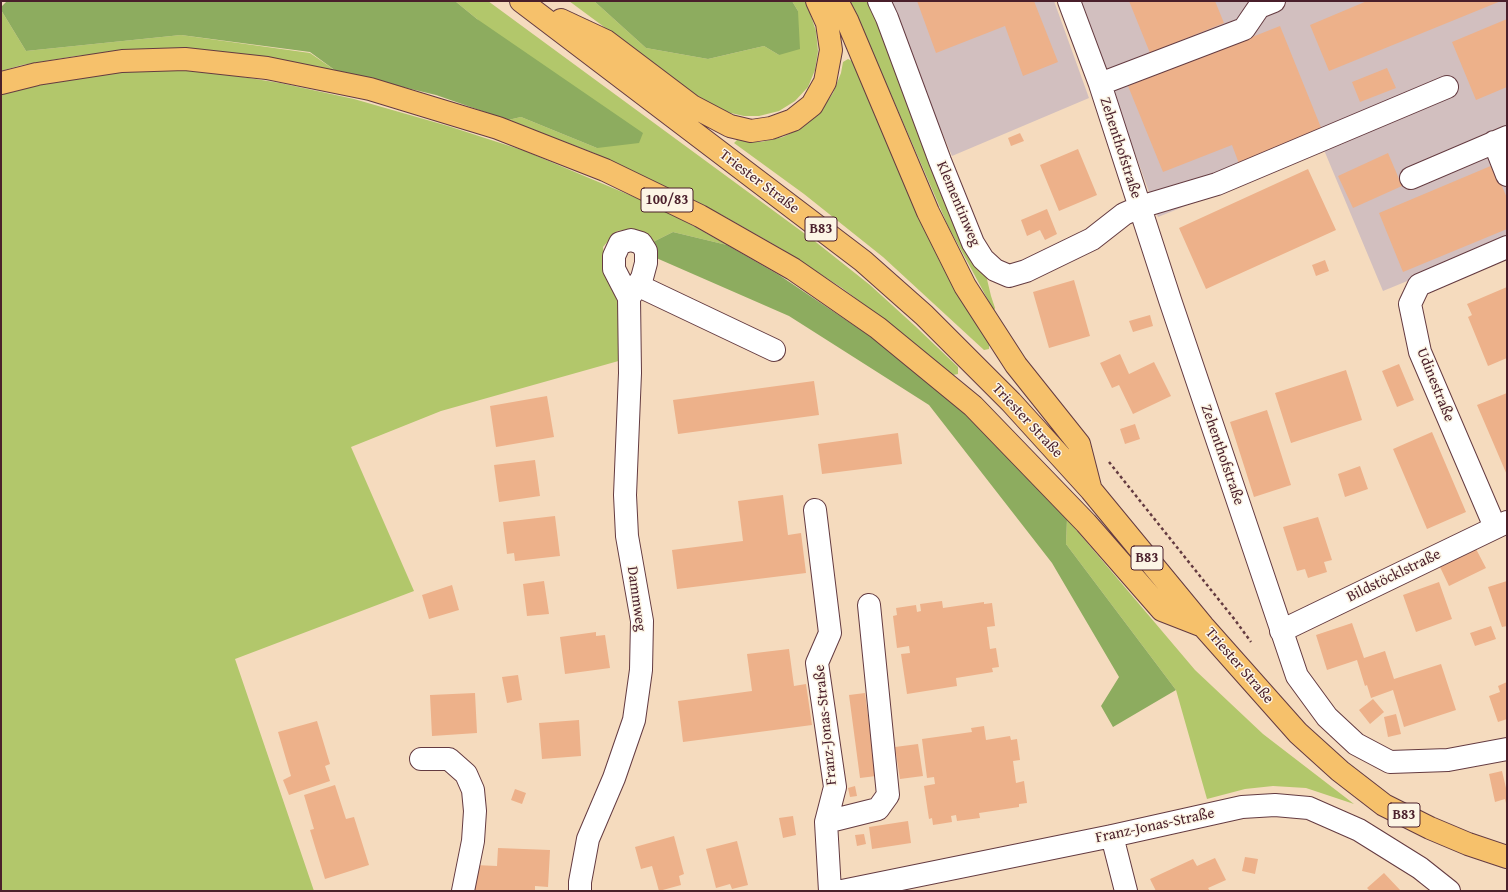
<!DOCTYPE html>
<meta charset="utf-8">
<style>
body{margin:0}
#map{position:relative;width:1508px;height:892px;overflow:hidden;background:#f5dbbe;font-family:"Gentium Book Plus",serif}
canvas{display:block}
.frame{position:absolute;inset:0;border:2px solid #4a1f2b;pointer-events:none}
</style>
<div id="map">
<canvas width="1508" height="892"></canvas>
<div class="frame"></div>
</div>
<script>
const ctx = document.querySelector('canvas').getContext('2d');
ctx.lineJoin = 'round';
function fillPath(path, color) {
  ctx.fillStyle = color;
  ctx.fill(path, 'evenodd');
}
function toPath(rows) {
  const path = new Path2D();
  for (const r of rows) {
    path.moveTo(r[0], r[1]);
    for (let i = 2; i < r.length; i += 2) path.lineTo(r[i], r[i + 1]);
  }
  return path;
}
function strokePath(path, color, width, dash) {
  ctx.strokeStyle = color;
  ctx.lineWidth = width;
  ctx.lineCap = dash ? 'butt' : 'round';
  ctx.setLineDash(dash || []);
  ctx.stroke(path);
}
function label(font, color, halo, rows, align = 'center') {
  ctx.font = font + ' "Gentium Book Plus",serif';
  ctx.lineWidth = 3;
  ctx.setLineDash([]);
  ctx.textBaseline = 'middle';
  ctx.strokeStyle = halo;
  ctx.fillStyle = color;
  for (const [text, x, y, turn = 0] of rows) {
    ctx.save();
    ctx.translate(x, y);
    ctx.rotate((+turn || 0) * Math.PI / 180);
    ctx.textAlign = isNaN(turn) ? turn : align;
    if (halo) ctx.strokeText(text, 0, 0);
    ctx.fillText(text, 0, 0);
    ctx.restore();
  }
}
fillPath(toPath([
 [886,1,1054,1,1089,98,952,156],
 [1080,1,1507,1,1507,240,1383,291,1324,150,1158,217]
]), '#d2bfbf');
fillPath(toPath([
 [455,1,488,1,812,239,870,285,915,326,958,367,958,374,953,375,901,332,842,288,782,249,722,215,594,153,508,120,521,117,597,148,477,19],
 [569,1,594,1,646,48,708,59,764,46,779,55,798,11,792,1,806,1,816,31,818,51,815,70,808,87,795,101,779,111,759,116,744,116,722,111,707,103],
 [848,1,872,1,986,275,991,296,995,308,994,311,948,226,867,39],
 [1,10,26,51,181,35,310,53,336,71,256,57,134,51,76,56,22,65,1,71],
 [848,59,854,62,912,202,940,262,989,344,989,349,984,350,883,257,804,194,734,143,737,140,761,142,783,137,803,127,821,111,833,93,841,73,843,62],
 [142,70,206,71,280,83,354,99,448,126,525,151,665,210,727,245,673,232,651,243,632,229,617,231,603,247,606,269,615,292,622,324,622,360,441,411,351,447,414,591,235,659,314,891,1,891,1,91,70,77],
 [1067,519,1195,670,1263,734,1354,804,1306,788,1273,786,1245,789,1207,799,1176,690,1066,544]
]), '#b2c76b');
fillPath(toPath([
 [7,1,455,1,477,19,643,133,639,143,597,148,521,117,508,120,436,95,336,71,310,52,181,35,26,51,1,10,1,7],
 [594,1,792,1,798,11,800,49,779,55,764,46,708,59,646,48],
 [673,232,727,245,779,275,889,349,955,403,1021,470,1067,519,1066,544,1176,690,1113,727,1101,706,1119,677,1052,563,929,405,789,316,654,257,651,243]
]), '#8dac5f');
fillPath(toPath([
 [917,1,1034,1,1058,62,1023,76,1005,26,936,53],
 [1129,1,1215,1,1224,23,1150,53],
 [1367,1,1501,1,1329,71,1310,25],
 [1507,19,1507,87,1476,100,1452,42],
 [1280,26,1324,135,1241,169,1232,145,1163,172,1128,86],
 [1387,68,1396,88,1360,102,1352,82],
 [1020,133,1024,141,1011,146,1008,138],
 [1078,149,1097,195,1059,211,1040,165],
 [1388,153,1402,186,1353,208,1338,176],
 [1493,165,1507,198,1507,229,1403,272,1379,213],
 [1308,169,1336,230,1206,289,1179,228],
 [1047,209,1057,234,1045,240,1040,230,1027,236,1021,220],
 [1325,260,1329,271,1316,276,1312,265],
 [1074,280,1090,336,1049,348,1033,292],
 [1507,287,1507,358,1488,366,1468,317,1472,315,1467,304],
 [1150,315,1153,326,1133,332,1129,321],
 [1120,354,1129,374,1154,362,1171,396,1133,414,1119,385,1112,388,1100,363],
 [1399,364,1414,400,1397,407,1382,371],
 [1346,370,1362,420,1291,443,1275,393],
 [814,381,819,415,678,434,673,400],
 [1507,393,1507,475,1477,405],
 [547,396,554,437,496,447,490,406],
 [1267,410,1291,485,1254,497,1230,422],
 [1135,424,1140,439,1125,444,1120,429],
 [1432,432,1466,512,1427,529,1393,449],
 [898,433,902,464,822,474,818,444],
 [535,460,540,496,499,502,494,465],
 [1360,466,1368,489,1345,497,1338,474],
 [783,495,788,535,801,533,806,573,677,589,672,550,743,541,738,501],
 [555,516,560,556,515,561,514,553,507,554,503,522],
 [1318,517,1332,560,1324,562,1327,572,1308,578,1305,569,1297,571,1283,527],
 [1476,549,1486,568,1449,586,1440,567],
 [544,581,549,614,527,616,523,584],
 [1507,581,1507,626,1502,627,1488,587],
 [1439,582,1452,619,1416,632,1403,595],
 [452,585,459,610,429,619,422,595],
 [942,601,943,608,984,602,984,604,992,603,995,626,987,627,990,649,996,648,999,667,992,668,993,672,956,678,957,686,907,694,901,654,910,653,909,646,897,648,893,616,897,615,896,608,916,605,917,612,921,611,920,604],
 [1352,623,1364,658,1385,651,1394,679,1441,664,1456,710,1404,727,1393,690,1371,698,1367,685,1365,686,1357,660,1327,670,1316,635],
 [1491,626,1496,639,1475,646,1470,633],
 [596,632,596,636,605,635,610,668,565,674,560,637],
 [789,649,794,686,806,684,812,725,683,742,678,701,752,691,747,654],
 [518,675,522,700,507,703,502,677],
 [1507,682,1507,719,1498,722,1489,696,1500,692,1498,686],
 [475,693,477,733,432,736,430,695],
 [865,693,876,776,860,778,849,695],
 [1373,699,1384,712,1370,724,1359,710],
 [1396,714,1401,734,1388,737,1384,717],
 [579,720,581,756,542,759,539,723],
 [317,721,330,764,325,766,330,781,289,795,283,780,291,776,278,732],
 [984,726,986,740,1010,736,1011,740,1017,739,1020,760,1013,761,1016,783,1024,781,1027,803,1019,804,1019,807,979,813,980,818,957,821,956,815,951,816,952,822,933,825,932,818,929,819,924,786,935,784,934,777,927,778,922,739,972,732,971,728],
 [918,744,923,776,900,779,895,747],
 [1502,771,1506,788,1507,788,1507,807,1505,799,1495,802,1489,774],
 [335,785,346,819,354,817,369,865,325,879,310,830,314,829,304,795],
 [855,786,857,796,850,797,848,788],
 [515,789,526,793,522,804,511,800],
 [793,816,796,835,783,838,779,818],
 [908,821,911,843,872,849,869,827],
 [864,834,866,844,857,846,855,835],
 [674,836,684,874,679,876,681,885,659,891,652,866,641,869,635,847],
 [737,841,748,885,732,889,730,884,716,888,706,849],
 [498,848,550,850,548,887,535,886,535,891,474,891,475,865,497,866],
 [1245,857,1258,859,1255,874,1242,871],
 [1215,858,1226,880,1208,888,1210,891,1156,891,1150,879,1193,859,1197,866],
 [1384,873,1401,891,1370,891,1367,888]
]), '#edb18a');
const minor = toPath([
 [879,1,887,18,940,161,973,243,983,259,995,270,1009,276,1026,271,1092,239,1124,214,1140,207,1217,184,1447,87],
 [1069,1,1100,84,1170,300,1297,676,1327,717,1356,744,1390,762,1448,760,1507,749],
 [1100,84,1244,29,1259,7,1274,1],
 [1494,142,1507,175],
 [1411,178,1507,137],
 [637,285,774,350],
 [815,510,830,633,817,663,835,787,826,822,830,891],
 [1495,527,1420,352,1410,304,1419,285,1507,247],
 [1281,631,1507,522],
 [421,759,449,759,466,774,473,790,475,811,473,841,463,891],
 [826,822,878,809,888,795,869,605],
 [1112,836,1126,891],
 [580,891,580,882,588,839,614,778,634,720,641,670,642,621,627,536,625,495,630,373,629,298,614,269,614,256,620,243,631,240,641,243,646,251,646,263,642,278,629,298],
 [842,891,1112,836,1242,807,1275,805,1309,808,1359,830,1420,868,1449,891]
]);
const major = toPath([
 [521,1,863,261,924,315,1011,402,1091,490,1203,626,1298,733,1340,771,1384,805,1430,828,1468,844,1507,857],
 [837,1,847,20,928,212,965,286,1016,365,1079,444,1090,487],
 [561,20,606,41,692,106,730,126,751,131,771,128,793,120,812,105,825,82,831,50,827,23,817,1],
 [1,83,37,74,122,61,185,59,267,68,370,89,498,128,605,170,700,216,793,269,878,328,973,406,1086,523,1162,610,1203,626]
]);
strokePath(minor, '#643b41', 24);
strokePath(major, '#643b41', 24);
strokePath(toPath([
 [1109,462,1235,620,1251,642]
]), '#643b41', 2.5, [3, 3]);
strokePath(minor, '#fff', 22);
strokePath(major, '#f6c16b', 22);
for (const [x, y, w] of [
 [667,200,52],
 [821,229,32],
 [1147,558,32],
 [1404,815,32]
]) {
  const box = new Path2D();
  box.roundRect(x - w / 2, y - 12, w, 24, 3);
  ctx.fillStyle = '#fcf5e5';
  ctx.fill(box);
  strokePath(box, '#4a1f2b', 1);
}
label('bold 14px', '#4a1f2b', null, [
 ["100/83",667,200],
 ["B83",821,229],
 ["B83",1147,558],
 ["B83",1404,815]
]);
label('15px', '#4a1f2b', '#fcf5e5', [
 ["Zehenthofstraße",1120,148,72],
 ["Triester Straße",759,182,37],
 ["Klementinweg",958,204,67],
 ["Udinestraße",1435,385,68],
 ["Triester Straße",1027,421,47],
 ["Zehenthofstraße",1222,455,71],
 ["Bildstöcklstraße",1394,576,-26],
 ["Dammweg",636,599,82],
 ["Triester Straße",1239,666,49],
 ["Franz-Jonas-Straße",826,725,-96],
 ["Franz-Jonas-Straße",1155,826,-12]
]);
</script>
